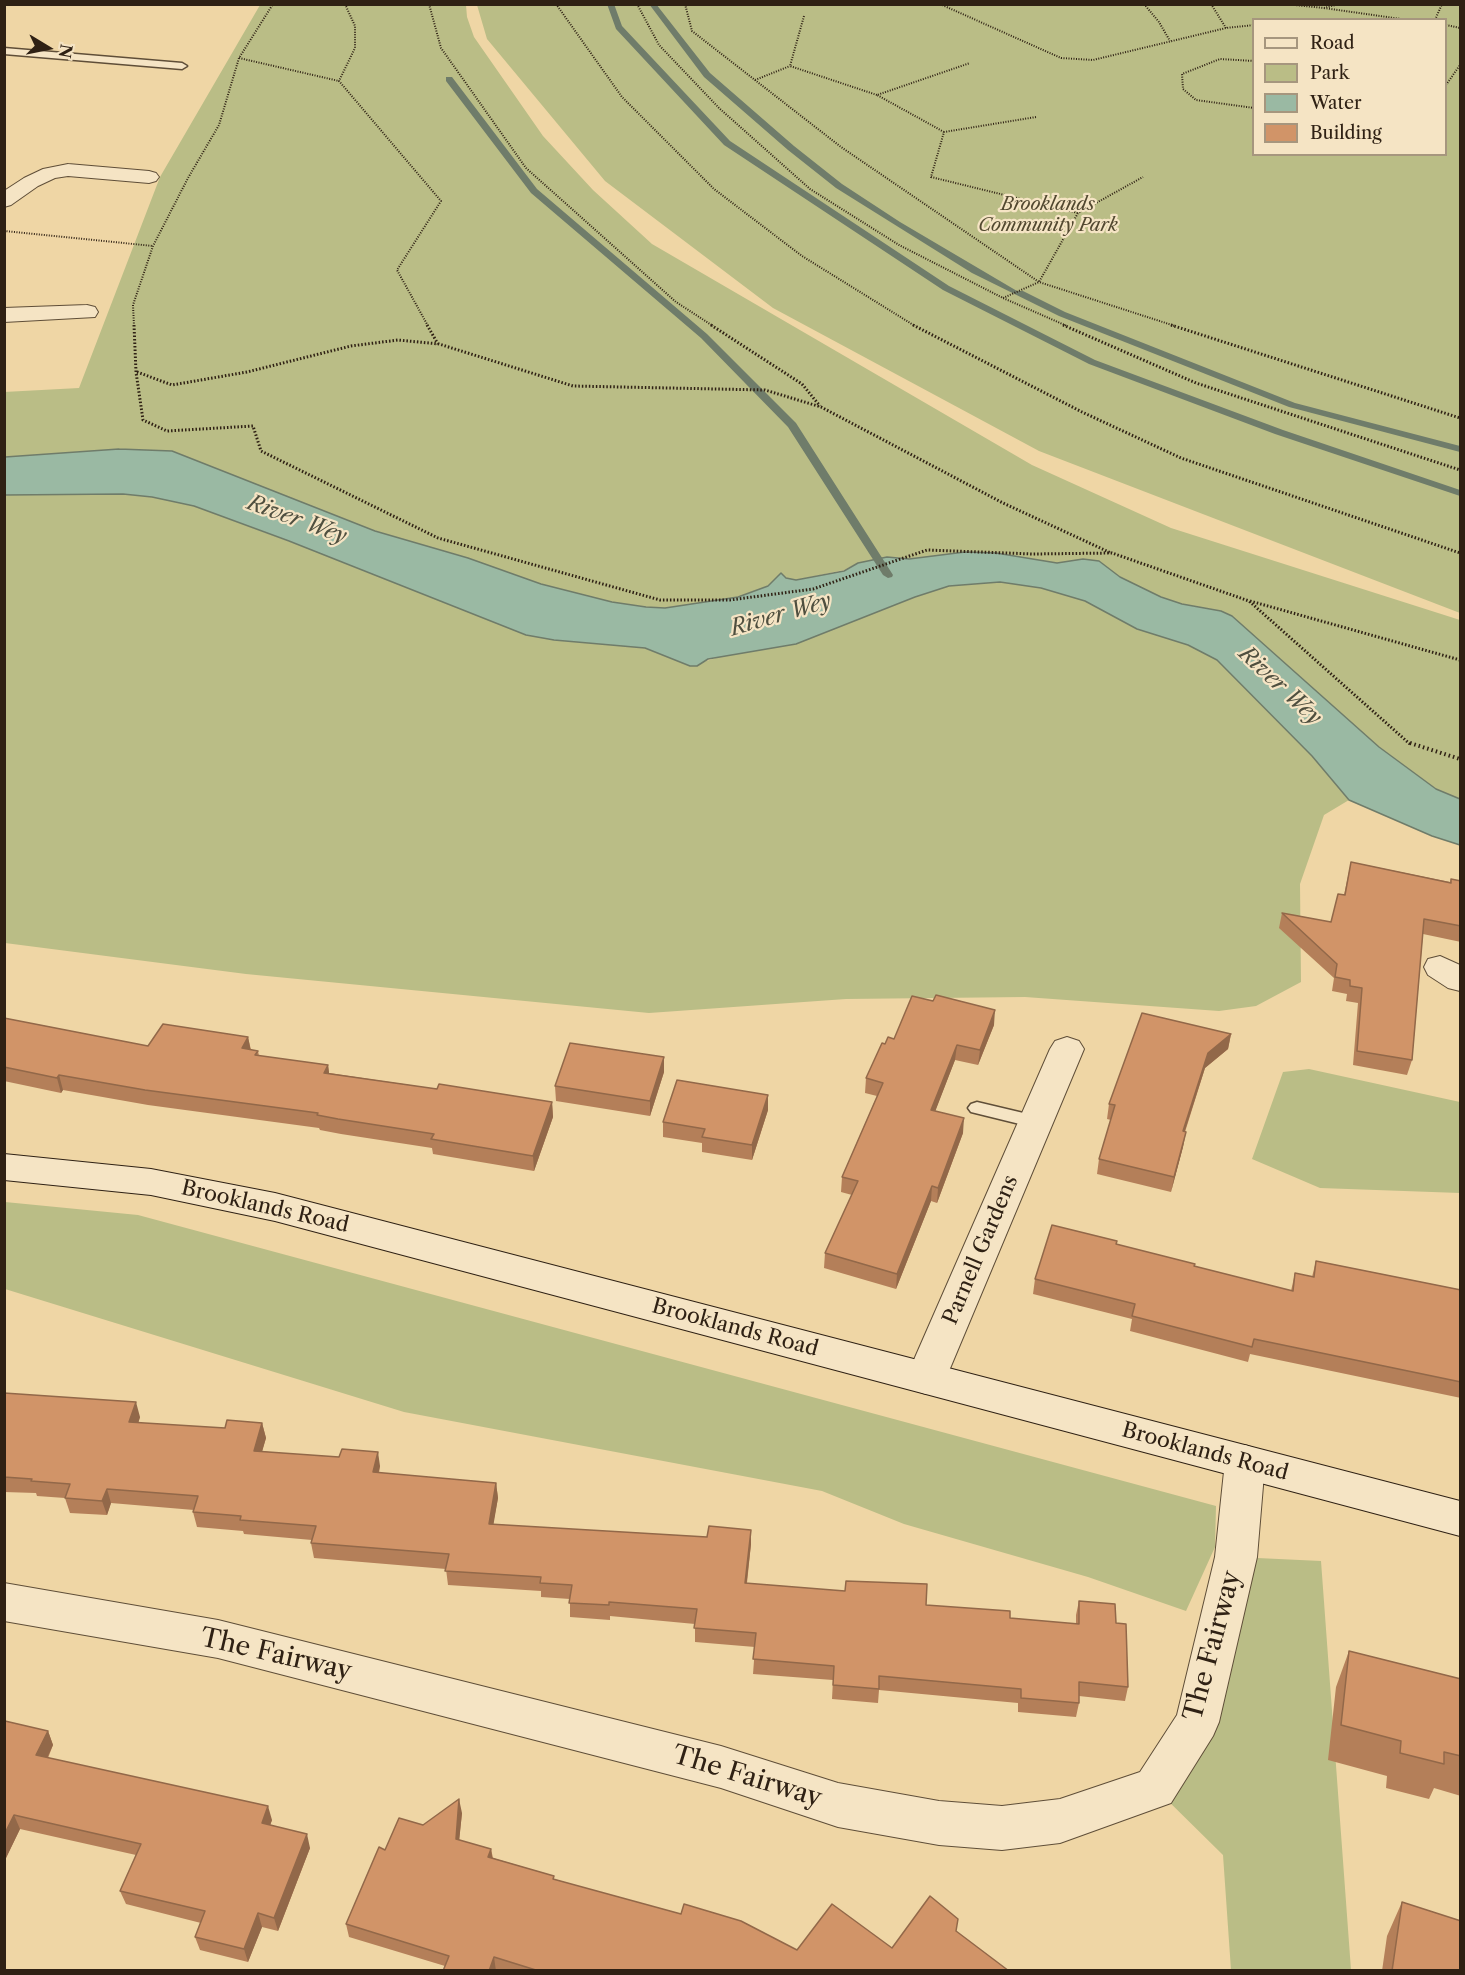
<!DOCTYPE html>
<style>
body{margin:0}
#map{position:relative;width:1465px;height:1975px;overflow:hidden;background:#efd6a5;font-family:"Libre Caslon Text",serif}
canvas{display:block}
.frame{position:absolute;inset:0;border:6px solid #2f2114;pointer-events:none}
.legend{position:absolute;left:1252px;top:18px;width:195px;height:138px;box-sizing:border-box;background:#f5e4c4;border:2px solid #a6967e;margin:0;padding:8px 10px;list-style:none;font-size:18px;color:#2f2114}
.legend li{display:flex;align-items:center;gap:12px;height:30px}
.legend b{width:30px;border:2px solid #a6967e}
.north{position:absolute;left:18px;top:18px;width:60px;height:60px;-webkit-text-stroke:4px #f5e4c4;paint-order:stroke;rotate:100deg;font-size:16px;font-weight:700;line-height:24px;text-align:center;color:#2f2114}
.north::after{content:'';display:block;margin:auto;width:21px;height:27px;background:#2f2114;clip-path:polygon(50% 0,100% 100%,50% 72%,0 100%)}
</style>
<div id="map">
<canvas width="1465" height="1975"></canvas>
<div class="frame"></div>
<ul class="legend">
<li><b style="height:8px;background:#f5e4c4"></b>Road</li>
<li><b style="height:16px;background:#babd86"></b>Park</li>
<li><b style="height:16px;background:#9ab9a3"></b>Water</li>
<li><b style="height:16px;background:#d19468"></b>Building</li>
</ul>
<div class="north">N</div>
</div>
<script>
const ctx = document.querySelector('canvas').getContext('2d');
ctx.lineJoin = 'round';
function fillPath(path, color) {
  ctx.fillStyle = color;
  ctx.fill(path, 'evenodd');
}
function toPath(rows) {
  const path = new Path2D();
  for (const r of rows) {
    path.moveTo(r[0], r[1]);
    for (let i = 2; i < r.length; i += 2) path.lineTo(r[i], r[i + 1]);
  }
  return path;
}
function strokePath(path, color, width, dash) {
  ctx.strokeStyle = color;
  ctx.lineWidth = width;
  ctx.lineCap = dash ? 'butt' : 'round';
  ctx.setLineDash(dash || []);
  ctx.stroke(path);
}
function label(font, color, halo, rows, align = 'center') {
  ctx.font = font + ' "Libre Caslon Text",serif';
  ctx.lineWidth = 4.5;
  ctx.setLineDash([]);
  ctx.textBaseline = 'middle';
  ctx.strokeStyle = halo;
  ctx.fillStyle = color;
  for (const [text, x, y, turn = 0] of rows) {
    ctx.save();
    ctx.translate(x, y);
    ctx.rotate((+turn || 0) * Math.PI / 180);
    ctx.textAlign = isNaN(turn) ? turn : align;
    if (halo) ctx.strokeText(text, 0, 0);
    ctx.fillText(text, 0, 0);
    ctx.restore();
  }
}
fillPath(toPath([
 [260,5,466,5,467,17,474,37,543,136,593,190,652,244,1032,465,1171,528,1460,620,1460,799,1436,789,1379,747,1232,616,1221,611,1182,604,1161,597,1120,577,1099,561,1083,559,1057,563,996,553,965,552,909,559,887,557,858,563,844,570,796,580,785,578,781,573,768,586,738,597,665,608,646,607,612,602,541,584,468,558,375,531,172,451,119,449,5,457,4,392,79,388,160,177],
 [477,5,1460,5,1460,613,1039,451,773,308,605,181,487,39],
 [1254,20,1446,20,1446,154,1254,154],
 [30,494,123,494,152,497,194,506,554,640,645,648,690,666,949,586,1000,582,1041,588,1085,601,1137,629,1188,645,1217,660,1312,756,1349,800,1324,815,1300,884,1301,982,1256,1006,1219,1011,1025,997,846,999,649,1013,246,974,5,943,5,495],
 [1309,1069,1460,1102,1460,1193,1320,1188,1252,1159,1283,1072],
 [5,1202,138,1215,1216,1506,1215,1547,1186,1611,1088,1577,904,1524,822,1491,404,1412,5,1289],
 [1236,1557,1321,1561,1351,1970,1231,1970,1223,1855,1155,1788]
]), '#babd86');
const water = toPath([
 [119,449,172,451,375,531,468,558,541,584,612,602,646,607,665,608,738,597,768,586,781,573,786,578,796,580,844,571,858,563,887,557,909,559,965,552,996,553,1057,563,1083,559,1099,561,1120,577,1161,597,1182,604,1221,611,1232,616,1379,747,1436,789,1460,799,1460,845,1432,836,1349,800,1312,756,1217,660,1188,645,1137,629,1085,601,1041,588,1000,582,949,586,915,597,796,644,708,659,697,666,690,666,645,648,554,640,526,635,289,541,194,506,152,497,123,494,5,495,5,457,119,449]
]);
fillPath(water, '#9ab9a3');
strokePath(water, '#6f7c6a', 1.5);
fillPath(toPath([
 [607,4,614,4,622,26,730,141,949,286,1095,360,1283,430,1460,490,1460,496,1275,434,1089,364,943,290,724,145,616,29,607,4],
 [649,4,656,4,710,73,794,146,842,184,900,222,1017,291,1023,291,1065,312,1295,403,1460,446,1460,452,1289,407,1059,316,972,273,836,188,788,150,704,77,649,4],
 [446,77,452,77,537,189,707,334,796,423,893,575,892,577,888,578,883,575,788,427,701,338,531,193,446,81,446,77]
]), '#6f7c6a');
const lane = toPath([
 [4,48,182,63,187,66,182,69,4,54,4,48],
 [977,1102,1036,1116,1042,1118,1045,1122,1042,1126,1036,1128,971,1112,968,1108,971,1104,977,1102]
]);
const street = toPath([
 [68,164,149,171,156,173,159,177,156,181,149,183,68,176,55,178,38,186,11,205,4,207,4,191,24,178,43,169,68,164],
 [87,305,95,307,98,312,95,317,4,322,4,308,87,305],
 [1440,956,1460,965,1460,991,1448,988,1428,975,1424,967,1428,959,1440,956],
 [1067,1037,1079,1041,1084,1049,946,1378,940,1389,926,1394,912,1389,906,1378,1050,1049,1055,1041,1067,1037],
 [1245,1445,1259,1450,1265,1462,1257,1557,1219,1722,1213,1736,1171,1803,1060,1843,1002,1850,939,1845,838,1827,721,1788,218,1658,4,1621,4,1583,218,1620,721,1746,838,1783,939,1801,1002,1806,1060,1799,1140,1772,1177,1715,1215,1557,1225,1462,1231,1450,1245,1445]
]);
const secondary = toPath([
 [4,1154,151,1169,275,1193,1460,1501,1460,1536,275,1221,151,1195,4,1180,4,1154]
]);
strokePath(lane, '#5f4e38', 3);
strokePath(street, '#5f4e38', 2);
strokePath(secondary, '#2f2114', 2);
strokePath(toPath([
 [345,4,355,26,355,48,339,81,441,201,397,270,428,326],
 [429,4,441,48,526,168,676,302,713,326],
 [556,4,622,97,714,189,802,256,915,326],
 [637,4,659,45,719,108,810,189,899,245,1003,298,1067,326],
 [685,4,692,31,841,147,1039,282,1175,326],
 [940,4,1061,58,1093,60,1226,28,1254,25],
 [1144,4,1159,22,1170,41],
 [1211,4,1226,28],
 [1284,4,1324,8,1339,4],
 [1324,8,1408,20],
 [804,16,790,66,877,95],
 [1435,20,1442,4],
 [1446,25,1460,28],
 [239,58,339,81],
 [1254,61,1220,59,1182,74,1183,89,1196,100,1254,108],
 [755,80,790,66],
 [1446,85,1460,65],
 [1036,117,944,132,931,177,1078,213],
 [944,132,877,95,970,63],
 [4,231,153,246],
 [1003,298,1039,282,1078,213,1143,177],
 [134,326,133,305,153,246,188,178,219,125,239,58,273,4]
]), '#2f2114', 2, [1, 1.5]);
strokePath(toPath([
 [134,325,136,372,143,420,167,431,253,426,261,451,438,538,660,600,730,600,813,589,927,550,1033,554,1112,553,1249,601,1411,745],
 [427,325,438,344],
 [711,325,802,384,820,406],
 [913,325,1082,412,1181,458,1460,553],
 [1063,325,1196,383,1460,470],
 [1171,325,1460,418],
 [137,372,172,385,247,372,351,346,398,340,439,344,573,386,765,390,821,407,1003,503,1111,553],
 [1250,601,1460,660]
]), '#2f2114', 3, [1.5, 2]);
strokePath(toPath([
 [1410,743,1460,759]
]), '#2f2114', 4, [1.5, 3]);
fillPath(lane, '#f5e4c4');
fillPath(street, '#f5e4c4');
fillPath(secondary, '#f5e4c4');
fillPath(toPath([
 [1351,862,1450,882,1451,879,1461,881,1461,942,1423,934,1412,1060,1407,1075,1353,1065,1358,1003,1346,1001,1347,994,1332,991,1334,978,1279,928,1282,913,1331,922,1344,895],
 [4,1018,148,1046,248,1037,251,1050,258,1051,259,1056,328,1065,329,1073,437,1089,552,1102,553,1117,534,1171,433,1154,432,1148,341,1134,320,1130,319,1128,148,1105,63,1090,61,1093,4,1081],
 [994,1025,978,1065,955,1060,935,1111,963,1133,937,1203,931,1201,896,1289,824,1268,825,1253,852,1195,841,1192,842,1177,877,1096,865,1093,866,1078,885,1044,894,1039],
 [1231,1034,1228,1049,1205,1068,1185,1132,1183,1147,1171,1192,1097,1174,1099,1159,1111,1120,1107,1119,1109,1104],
 [664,1072,650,1116,556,1101,555,1086],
 [768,1110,752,1160,702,1152,702,1143,663,1137,663,1122],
 [1116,1244,1194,1266,1291,1291,1295,1273,1312,1277,1316,1261,1461,1290,1461,1398,1250,1354,1248,1362,1130,1331,1132,1319,1033,1294,1035,1279],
 [4,1393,140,1417,138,1423,225,1428,262,1423,266,1438,262,1451,380,1466,379,1473,496,1483,498,1498,493,1524,751,1544,747,1583,926,1605,1010,1618,1076,1624,1076,1615,1079,1601,1116,1623,1128,1687,1125,1701,1079,1696,1079,1703,1076,1717,1018,1712,1018,1703,879,1690,878,1703,832,1699,833,1680,753,1674,755,1647,695,1642,695,1624,610,1616,610,1620,570,1617,570,1599,541,1597,541,1591,448,1585,446,1569,314,1558,311,1543,312,1540,244,1534,243,1531,197,1527,193,1512,194,1510,111,1503,107,1515,70,1513,65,1498,37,1496,36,1493,4,1492],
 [1349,1651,1461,1679,1461,1796,1434,1788,1429,1799,1386,1788,1387,1776,1328,1760,1336,1687],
 [4,1722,48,1731,53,1745,48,1758,272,1820,270,1825,310,1848,278,1931,262,1927,248,1962,200,1950,195,1937,201,1923,126,1904,120,1891,136,1855,20,1829,6,1858,4,1858],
 [462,1813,459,1840,491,1849,493,1858,554,1876,554,1879,797,1950,892,1948,956,1931,1009,1971,443,1971,445,1966,349,1937,346,1924,385,1850,423,1825],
 [1402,1902,1461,1971,1382,1971,1387,1936]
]), '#b47f59');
fillPath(toPath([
 [995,1010,994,1025,978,1065,980,1050],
 [1231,1034,1228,1049,1205,1068,1180,1146,1183,1131,1208,1053],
 [248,1037,251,1052,242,1048],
 [957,1045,955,1060,930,1125,931,1110],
 [664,1057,664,1072,650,1116,650,1101],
 [328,1065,330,1080,324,1073],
 [59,1075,63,1090,61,1093,57,1078],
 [768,1095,768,1110,752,1160,752,1145],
 [552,1102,553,1117,534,1171,533,1156],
 [964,1118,963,1133,937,1203,938,1188],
 [1186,1132,1183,1147,1171,1192,1174,1177],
 [932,1186,931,1201,896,1289,897,1274],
 [136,1402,140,1417,134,1437,129,1422],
 [262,1423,266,1438,258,1466,254,1451],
 [378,1452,380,1466,375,1487,373,1472],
 [496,1483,498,1498,491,1539,489,1524],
 [107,1489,111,1503,107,1515,102,1501],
 [751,1530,751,1544,745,1597,745,1583],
 [48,1731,53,1745,42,1769,36,1755],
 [459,1799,462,1813,458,1852,456,1839],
 [268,1806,272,1820,266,1837,262,1823],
 [14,1815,20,1829,6,1858,4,1854,4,1835],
 [307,1834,310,1848,278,1931,274,1918],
 [491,1849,493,1863,488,1857],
 [258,1913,262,1927,248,1962,244,1949],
 [494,1957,496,1971,489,1971]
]), '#926849');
const building = toPath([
 [1351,862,1451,883,1451,879,1461,881,1461,926,1424,919,1412,1060,1357,1051,1362,988,1350,986,1350,980,1335,977,1337,964,1282,913,1331,922,1338,894,1345,895,1351,862],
 [936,995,995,1010,980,1050,957,1045,931,1110,964,1118,938,1188,932,1186,897,1274,825,1253,858,1181,842,1177,883,1083,866,1078,882,1043,885,1044,888,1037,894,1039,912,996,933,1001,936,995],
 [1142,1013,1231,1034,1208,1053,1183,1131,1186,1132,1174,1177,1099,1159,1115,1105,1109,1104,1142,1013],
 [4,1018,148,1046,163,1024,248,1037,242,1048,258,1051,255,1055,328,1065,324,1073,437,1089,439,1084,552,1102,533,1156,431,1139,434,1134,338,1119,317,1115,318,1113,145,1090,59,1075,57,1078,4,1067,4,1018],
 [570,1043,664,1057,650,1101,555,1086,570,1043],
 [677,1080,768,1095,752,1145,702,1137,705,1129,663,1122,677,1080],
 [1052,1225,1117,1241,1116,1244,1195,1264,1194,1266,1293,1291,1295,1273,1314,1277,1316,1261,1461,1290,1461,1382,1254,1339,1252,1347,1132,1316,1135,1304,1035,1279,1052,1225],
 [4,1393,136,1402,129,1422,225,1428,227,1420,262,1423,254,1451,339,1457,342,1449,378,1452,373,1472,496,1483,489,1524,707,1537,709,1526,751,1530,745,1583,845,1591,846,1581,927,1584,926,1605,1010,1611,1010,1618,1079,1624,1079,1601,1115,1604,1116,1623,1126,1624,1128,1687,1079,1682,1079,1703,1021,1698,1021,1689,879,1676,879,1689,833,1685,834,1666,753,1659,756,1633,694,1628,697,1609,609,1602,609,1605,569,1603,572,1585,540,1583,541,1577,445,1571,449,1554,311,1543,316,1526,240,1520,241,1516,193,1512,198,1496,107,1489,102,1501,65,1498,70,1484,31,1481,32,1479,4,1477,4,1393],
 [1349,1651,1461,1679,1461,1756,1444,1752,1444,1764,1400,1753,1401,1741,1341,1725,1349,1651],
 [5,1721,48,1731,36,1755,268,1806,262,1823,307,1834,274,1918,258,1913,244,1949,195,1937,205,1911,120,1891,141,1844,14,1815,4,1835,5,1721],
 [459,1799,456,1839,491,1849,488,1857,554,1876,553,1879,681,1914,684,1904,741,1921,797,1950,832,1904,892,1948,930,1896,958,1919,956,1931,1009,1971,539,1971,494,1957,489,1971,443,1971,449,1956,346,1924,379,1847,385,1850,399,1818,423,1825,459,1799],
 [1402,1902,1461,1921,1461,1971,1392,1971,1402,1902]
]);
fillPath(building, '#d19468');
strokePath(building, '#926849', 1.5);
label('italic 18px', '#524830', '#f5e4c4', [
 ["Brooklands",1048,205],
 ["Community Park",1048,226]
]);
label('21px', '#2f2114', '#f5e4c4', [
 ["Brooklands Road",265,1207,13],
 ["Parnell Gardens",981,1250,-67],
 ["Brooklands Road",735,1328,15],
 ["Brooklands Road",1205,1452,15]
]);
label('italic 22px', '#4f4f3f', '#f5e4c4', [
 ["River Wey",297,520,20],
 ["River Wey",781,615,-16],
 ["River Wey",1280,686,43]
]);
label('26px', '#2f2114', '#f5e4c4', [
 ["The Fairway",1213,1646,-75],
 ["The Fairway",276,1655,13],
 ["The Fairway",747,1777,17]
]);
</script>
